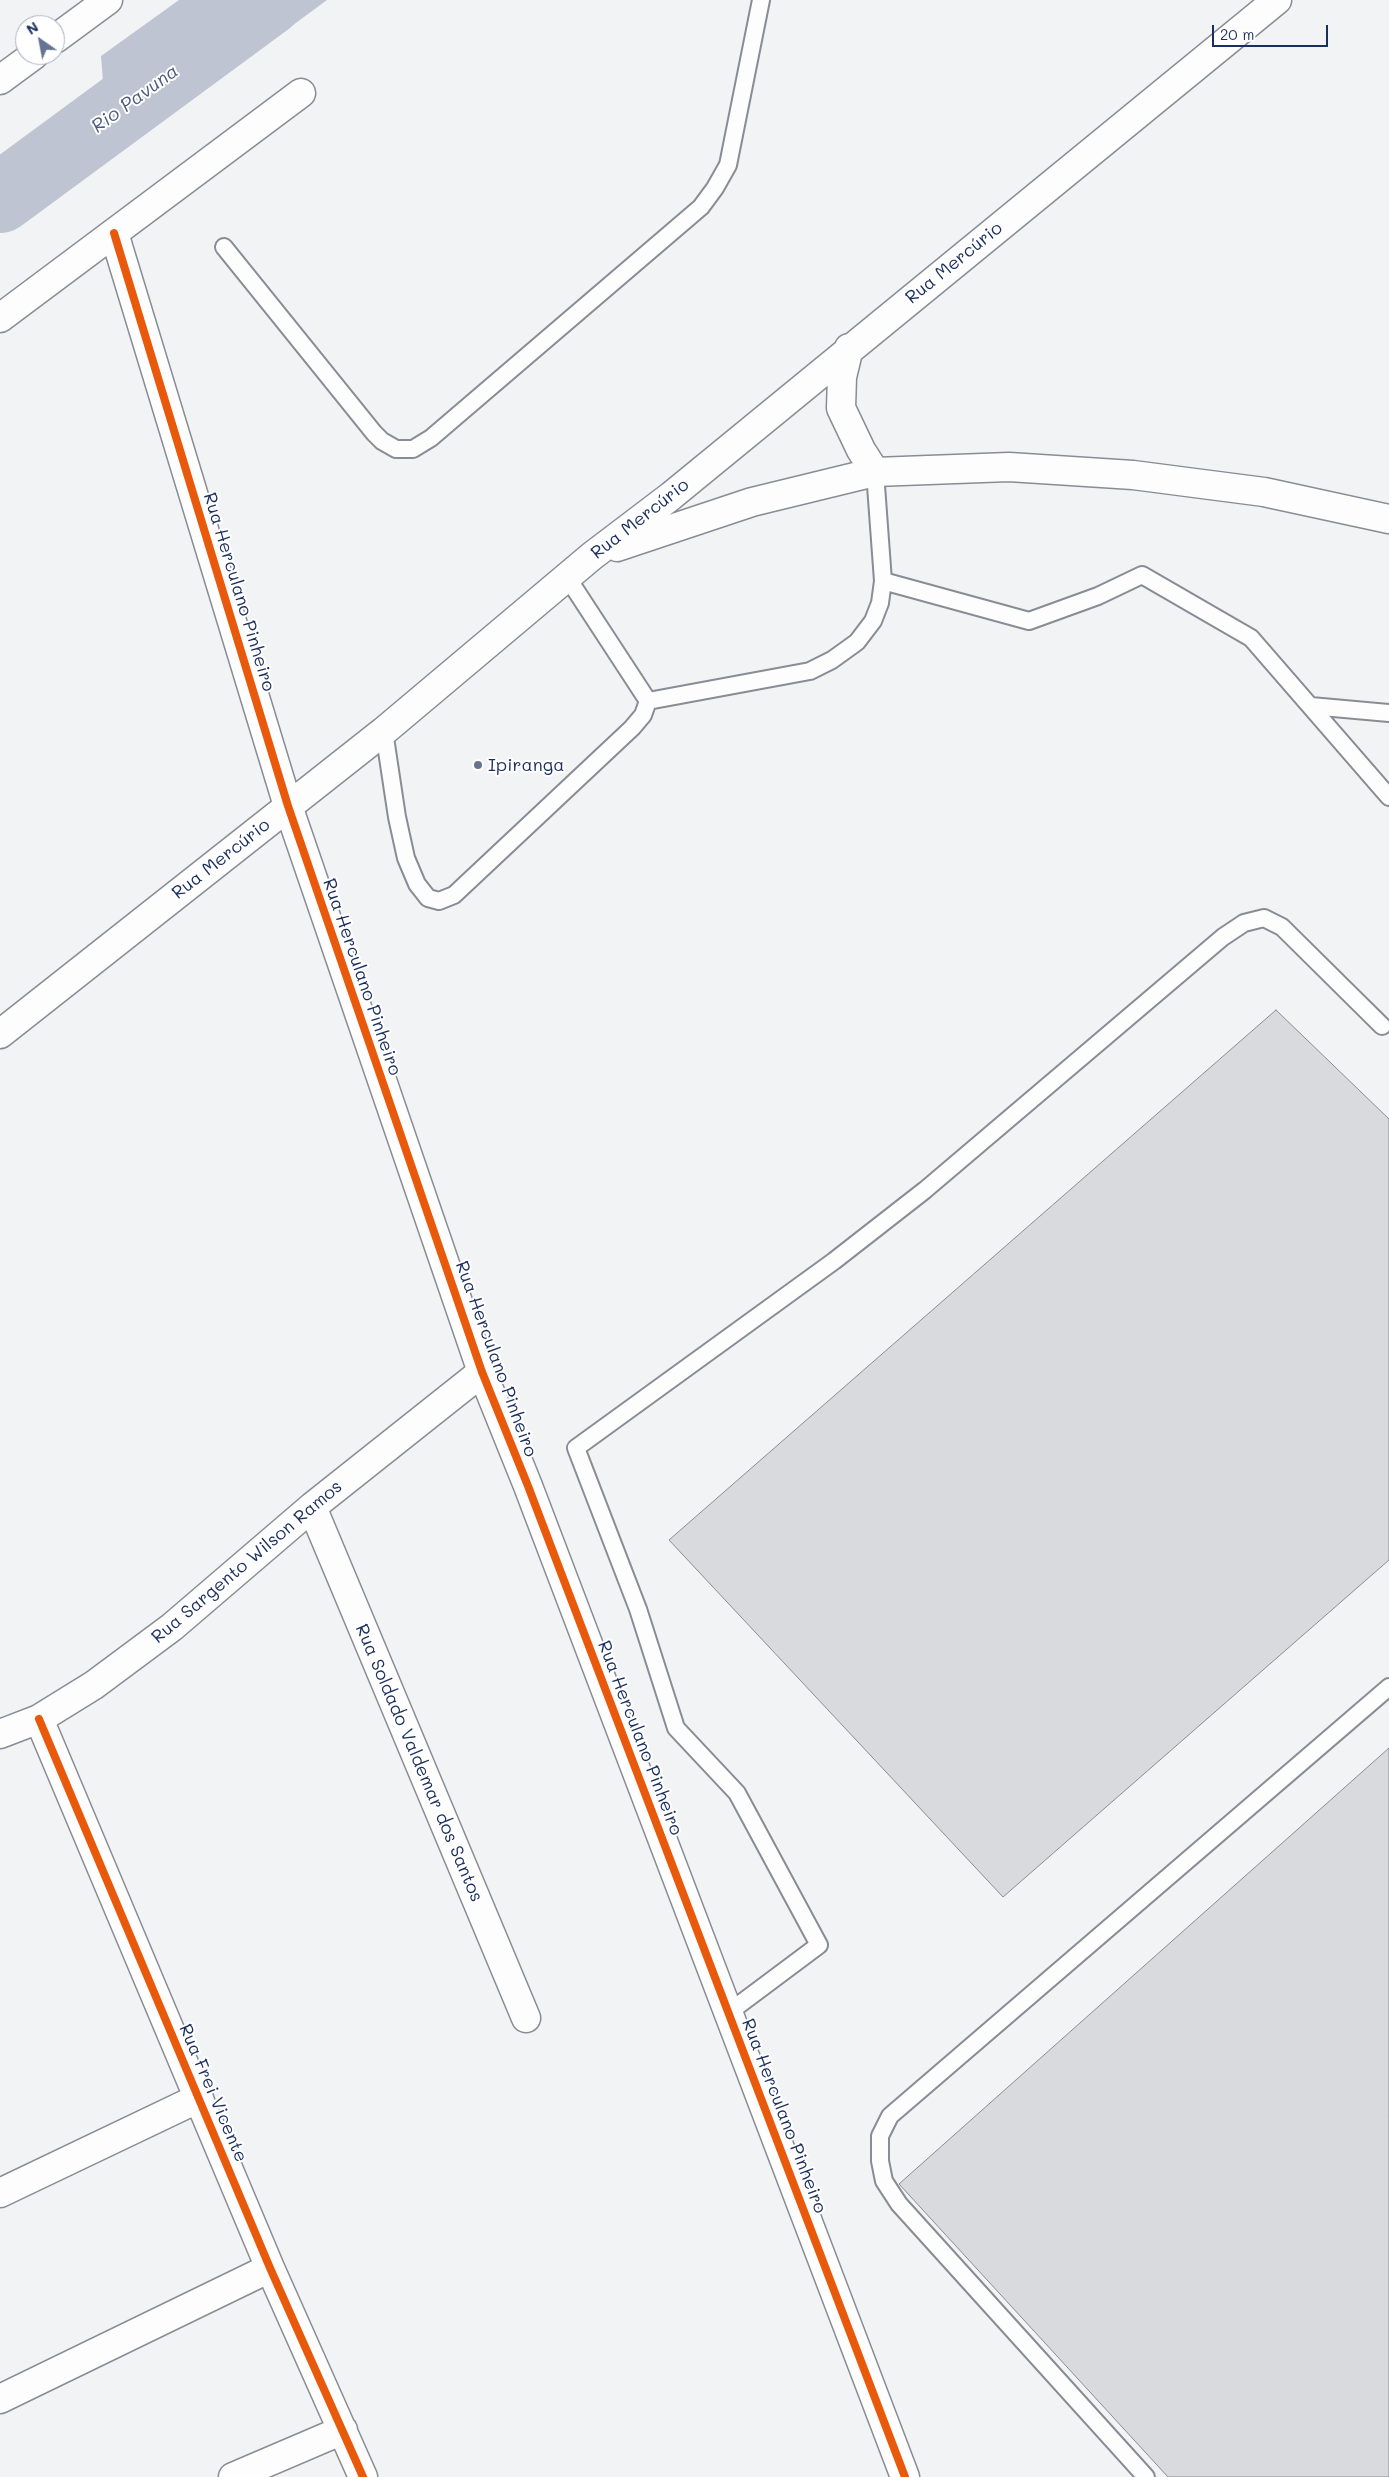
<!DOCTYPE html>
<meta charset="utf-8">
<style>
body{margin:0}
#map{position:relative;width:1389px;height:2477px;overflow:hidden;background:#f2f3f4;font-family:Mali,sans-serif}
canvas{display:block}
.north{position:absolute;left:15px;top:15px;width:50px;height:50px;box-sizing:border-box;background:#fff;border:1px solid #a4acbf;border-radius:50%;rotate:327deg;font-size:14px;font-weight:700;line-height:20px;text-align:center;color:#1b2f5e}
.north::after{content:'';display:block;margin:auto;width:18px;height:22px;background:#667492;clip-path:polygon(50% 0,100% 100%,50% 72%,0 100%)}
.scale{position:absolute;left:1212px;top:25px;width:116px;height:22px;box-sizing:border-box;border:2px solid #1b2f5e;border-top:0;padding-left:6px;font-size:15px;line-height:18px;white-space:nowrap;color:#1b2f5e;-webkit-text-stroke:4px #fff;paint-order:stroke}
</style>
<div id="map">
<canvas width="1389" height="2477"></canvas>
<div class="north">N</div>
<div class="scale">20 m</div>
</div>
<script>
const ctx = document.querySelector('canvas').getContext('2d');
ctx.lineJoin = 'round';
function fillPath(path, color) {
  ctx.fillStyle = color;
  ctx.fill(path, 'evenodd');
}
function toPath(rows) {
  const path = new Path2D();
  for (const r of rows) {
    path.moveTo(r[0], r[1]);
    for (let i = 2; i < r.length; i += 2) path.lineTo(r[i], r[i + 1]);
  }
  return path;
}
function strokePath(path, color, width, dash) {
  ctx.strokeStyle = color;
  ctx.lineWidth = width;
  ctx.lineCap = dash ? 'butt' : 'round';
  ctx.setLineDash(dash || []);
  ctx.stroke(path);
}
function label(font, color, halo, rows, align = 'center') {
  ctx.font = font + ' Mali,sans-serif';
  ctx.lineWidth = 4;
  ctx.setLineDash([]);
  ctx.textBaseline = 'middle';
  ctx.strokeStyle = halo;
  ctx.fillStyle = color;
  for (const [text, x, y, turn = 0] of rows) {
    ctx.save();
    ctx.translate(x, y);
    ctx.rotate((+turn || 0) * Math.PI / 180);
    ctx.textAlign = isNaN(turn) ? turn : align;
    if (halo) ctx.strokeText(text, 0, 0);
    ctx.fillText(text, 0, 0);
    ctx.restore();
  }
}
fillPath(toPath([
 [179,0,327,0,129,146,106,119,101,56]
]), '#bec4d1');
strokePath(toPath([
 [0,198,269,0]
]), '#bec4d1', 70);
const building = toPath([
 [1276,1010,1389,1119,1389,1560,1003,1897,669,1540,1276,1010],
 [1389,1748,1389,2477,1168,2477,899,2184,1389,1748]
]);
fillPath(building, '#d8dadd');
strokePath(building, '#888c95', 1);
const service = toPath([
 [224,247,374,433,382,441,396,449,413,449,431,438,701,207,715,188,728,165,761,0],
 [883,581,1029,621,1098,596,1142,575,1251,638,1389,797],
 [648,701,810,671,832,660,857,642,873,621,880,603,883,581,875,472],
 [1311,706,1389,713],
 [384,731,397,817,406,858,417,884,428,898,439,901,454,895,632,728,643,715,648,701,567,577],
 [728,2013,819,1945,737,1793,676,1728,638,1609,576,1448,834,1261,925,1190,1223,937,1244,923,1264,918,1282,927,1382,1026],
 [1146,2477,899,2204,884,2181,880,2161,880,2136,890,2116,1389,1687]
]);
const minor = toPath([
 [55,39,108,0],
 [0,80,34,55],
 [114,233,288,806],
 [0,318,301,93],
 [312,1507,526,2018],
 [39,1719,270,2268,363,2477],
 [0,1734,39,1719,94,1685,172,1627,312,1507,482,1372],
 [0,2193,199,2098],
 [0,2399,270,2268],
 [233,2477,343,2430]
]);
const tertiary = toPath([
 [288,806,482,1372,528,1486,905,2477]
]);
const primary = toPath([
 [849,348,842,377,841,408,861,450,875,472],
 [617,547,752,502,875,472,1009,467,1133,475,1264,492,1389,519],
 [0,1034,384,731,592,556,671,496,1277,0]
]);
strokePath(service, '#888c95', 20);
strokePath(minor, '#888c95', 31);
strokePath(tertiary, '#888c95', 31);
strokePath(primary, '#888c95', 31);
strokePath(service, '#fdfdfd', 16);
strokePath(minor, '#fdfdfd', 28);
strokePath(tertiary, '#fdfdfd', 28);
strokePath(primary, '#fdfdfd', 28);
strokePath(toPath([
 [114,233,288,806,482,1372,528,1486,905,2477],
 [39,1719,270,2268,363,2477]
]), '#e8590c', 8);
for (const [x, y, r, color] of [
 [478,765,5,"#667492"]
]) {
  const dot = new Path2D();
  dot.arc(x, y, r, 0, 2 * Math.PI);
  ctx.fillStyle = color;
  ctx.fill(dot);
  strokePath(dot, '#fff', 2);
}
label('18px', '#1b2f5e', '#fff', [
 ["Rua Mercúrio",954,263,-39],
 ["Rua Mercúrio",640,519,-38],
 ["Rua Herculano Pinheiro",239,592,73],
 ["Rua Mercúrio",221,859,-38],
 ["Rua Herculano Pinheiro",362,977,71],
 ["Rua Herculano Pinheiro",496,1359,70],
 ["Rua Sargento Wilson Ramos",247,1562,-40],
 ["Rua Herculano Pinheiro",640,1738,69],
 ["Rua Soldado Valdemar dos Santos",419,1763,67],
 ["Rua Frei Vicente",213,2093,67],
 ["Rua Herculano Pinheiro",784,2116,69]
]);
label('18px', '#1b2f5e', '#fff', [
 ["Ipiranga",488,765]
], 'left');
label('italic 19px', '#4c5c81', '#fff', [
 ["Rio Pavuna",135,99,-36]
]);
</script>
